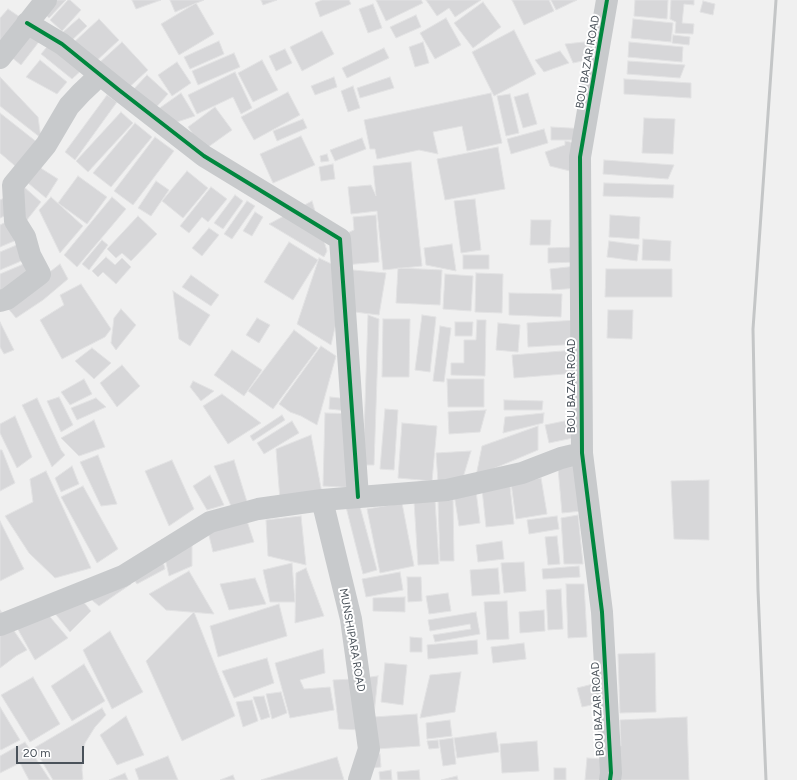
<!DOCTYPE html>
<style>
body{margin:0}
#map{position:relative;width:797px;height:780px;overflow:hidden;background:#f0f0f0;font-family:Figtree,sans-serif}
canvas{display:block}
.scale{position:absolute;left:16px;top:746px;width:68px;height:18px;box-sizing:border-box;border:2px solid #4a525a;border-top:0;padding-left:5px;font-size:12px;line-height:14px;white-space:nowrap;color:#4a525a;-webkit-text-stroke:3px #fff;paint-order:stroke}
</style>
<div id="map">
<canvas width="797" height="780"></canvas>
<div class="scale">20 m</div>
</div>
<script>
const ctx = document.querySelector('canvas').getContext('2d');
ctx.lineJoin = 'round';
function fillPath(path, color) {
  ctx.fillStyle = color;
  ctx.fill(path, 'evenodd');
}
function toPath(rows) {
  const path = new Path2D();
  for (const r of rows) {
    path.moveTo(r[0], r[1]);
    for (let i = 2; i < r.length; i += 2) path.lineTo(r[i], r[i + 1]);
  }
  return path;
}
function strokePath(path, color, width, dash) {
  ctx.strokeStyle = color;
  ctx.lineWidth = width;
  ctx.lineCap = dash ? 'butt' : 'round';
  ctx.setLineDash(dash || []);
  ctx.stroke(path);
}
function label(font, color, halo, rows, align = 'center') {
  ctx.font = font + ' Figtree,sans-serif';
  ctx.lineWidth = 4;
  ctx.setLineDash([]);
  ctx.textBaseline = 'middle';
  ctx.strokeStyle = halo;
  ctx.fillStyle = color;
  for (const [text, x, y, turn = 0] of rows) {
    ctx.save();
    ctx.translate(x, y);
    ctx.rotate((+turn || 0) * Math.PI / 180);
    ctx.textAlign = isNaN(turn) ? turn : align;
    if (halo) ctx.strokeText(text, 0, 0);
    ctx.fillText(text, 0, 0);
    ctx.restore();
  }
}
const building = toPath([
 [50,0,66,0,49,18,40,10,50,0],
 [68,0,70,0,81,10,62,31,50,20,68,0],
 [132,0,161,0,136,9,132,0],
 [170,0,204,0,175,12,170,0],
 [261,0,277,0,263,5,261,0],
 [322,0,349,0,351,4,320,17,315,3,322,0],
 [376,0,421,0,423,3,386,21,376,0],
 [426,0,481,0,455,17,449,8,437,16,426,0],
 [512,0,549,0,554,11,524,25,512,0],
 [551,0,577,0,556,10,551,0],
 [635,0,668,0,667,19,634,16,635,0],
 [671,0,694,0,694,5,684,4,682,23,694,24,693,34,675,33,676,22,670,19,671,0],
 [703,1,715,4,713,15,700,12,703,1],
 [483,2,501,27,473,48,454,23,483,2],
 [196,3,214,34,179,55,161,24,196,3],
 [373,4,382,28,368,33,359,9,373,4],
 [8,9,45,34,21,65,0,48,0,18,8,9],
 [416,15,421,27,396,38,390,27,416,15],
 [79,18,87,26,70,42,62,33,79,18],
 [446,18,461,45,435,59,420,33,446,18],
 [99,19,119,40,93,64,73,43,99,19],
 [633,19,673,23,671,42,631,38,633,19],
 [514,30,536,74,494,96,472,52,514,30],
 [322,31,334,54,302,71,290,47,322,31],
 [673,35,690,37,689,45,672,43,673,35],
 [56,36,85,67,72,79,41,54,56,36],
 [219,41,224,54,190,69,184,57,219,41],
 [594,41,596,58,573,63,565,44,594,41],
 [122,42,148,70,125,91,99,63,122,42],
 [423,42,429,63,415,67,409,47,423,42],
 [629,42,683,47,682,62,628,57,629,42],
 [384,48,389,58,347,78,342,68,384,48],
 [285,49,292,63,276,71,269,56,285,49],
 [560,51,569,63,544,72,535,60,560,51],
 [234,53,240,67,198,85,192,71,234,53],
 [40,60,67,82,57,94,26,77,40,60],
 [262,60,278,90,253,102,238,73,262,60],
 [628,61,685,65,680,78,627,74,628,61],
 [177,62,191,83,172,96,158,75,177,62],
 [235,72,252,108,241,114,233,97,197,114,188,95,235,72],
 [147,75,168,94,152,112,131,92,147,75],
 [0,77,38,117,41,138,0,106,0,77],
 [334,77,337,87,315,95,311,86,334,77],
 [390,77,394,88,360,98,357,88,390,77],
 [624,79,691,83,691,98,624,94,624,79],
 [353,86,360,108,348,112,341,91,353,86],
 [288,92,300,115,254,140,241,117,288,92],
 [181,93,195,116,171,124,154,112,181,93],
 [491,93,502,143,467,151,462,126,433,132,438,154,419,150,377,159,375,149,370,149,364,120,491,93],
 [528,93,537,124,523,128,514,97,528,93],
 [510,94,519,133,506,136,497,96,510,94],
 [107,95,117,102,75,160,65,152,107,95],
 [215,107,232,130,204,150,188,127,215,107],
 [121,112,133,123,88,172,76,161,121,112],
 [0,113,38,143,21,171,0,153,0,113],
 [644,118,675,119,673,154,642,153,644,118],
 [303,119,307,128,277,141,273,131,303,119],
 [135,123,152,137,111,187,93,173,135,123],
 [551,127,588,129,588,140,551,140,551,127],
 [544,129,548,143,511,154,507,139,544,129],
 [301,136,315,165,273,183,260,154,301,136],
 [155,137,174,151,133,205,114,191,155,137],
 [362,138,366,149,335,161,330,150,362,138],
 [565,141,585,145,578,173,550,166,545,152,565,145,565,141],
 [498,147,505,189,445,200,437,159,498,147],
 [327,154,329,161,321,162,320,156,327,154],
 [604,160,674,165,668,179,603,174,604,160],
 [411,162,422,266,383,270,377,211,351,214,348,187,371,185,376,196,373,166,411,162],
 [333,164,335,179,321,181,319,167,333,164],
 [39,167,58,179,46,198,28,183,39,167],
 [187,171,208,188,183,218,162,201,187,171],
 [78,176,107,197,87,224,58,203,78,176],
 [156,181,169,190,151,216,138,208,156,181],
 [604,183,674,185,673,198,603,196,604,183],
 [23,186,41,202,23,225,23,186],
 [211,187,227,199,208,222,202,217,189,233,180,226,211,187],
 [235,195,243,201,223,229,214,223,235,195],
 [6,197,9,214,0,218,0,200,6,197],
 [51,197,83,226,60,253,39,210,51,197],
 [112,197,126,209,77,267,64,255,112,197],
 [475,199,481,250,461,253,454,201,475,199],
 [247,201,255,206,232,239,224,234,247,201],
 [312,201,327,251,324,257,269,224,312,201],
 [255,212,263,217,252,236,243,231,255,212],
 [376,215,379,262,344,265,332,240,354,230,353,217,376,215],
 [610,215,640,217,639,239,609,237,610,215],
 [138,216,157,234,131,261,122,253,116,258,107,249,138,216],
 [12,219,19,239,0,247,0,225,12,219],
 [531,220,551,220,550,245,530,245,531,220],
 [209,228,219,235,202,256,192,248,209,228],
 [643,239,671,241,670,261,642,260,643,239],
 [102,240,108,245,89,270,82,264,102,240],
 [609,241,639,245,637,261,607,257,609,241],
 [289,242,318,260,293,300,264,282,289,242],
 [19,244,26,259,0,270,0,252,19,244],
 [452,244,456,271,426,265,424,248,452,244],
 [577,247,577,262,548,263,548,248,577,247],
 [463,255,489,255,489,269,463,269,463,255],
 [106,257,115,265,122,258,131,267,116,284,103,272,98,277,92,271,106,257],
 [319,258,342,269,386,273,379,315,339,310,331,345,297,324,319,258],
 [26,263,31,278,0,292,0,274,26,263],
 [60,264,68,279,43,300,16,318,6,306,60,264],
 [577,266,579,288,552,290,550,269,577,266],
 [398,268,442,270,440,305,396,303,398,268],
 [606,269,672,269,672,297,605,297,606,269],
 [476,273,503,274,502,313,475,312,476,273],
 [445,274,473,276,471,311,443,309,445,274],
 [191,275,219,295,211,306,182,287,191,275],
 [81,284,111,329,105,337,62,359,40,320,64,305,60,295,81,284],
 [173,291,210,315,190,346,179,339,173,291],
 [509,293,562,294,561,317,509,315,509,293],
 [121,309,136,325,116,350,111,343,114,318,121,309],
 [608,310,633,310,632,339,607,338,608,310],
 [368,315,379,319,374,465,363,465,368,315],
 [422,315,436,317,430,372,415,370,422,315],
 [257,318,270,325,259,343,246,335,257,318],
 [383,319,410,319,409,377,382,377,383,319],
 [477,320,486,320,485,376,451,375,451,363,464,363,464,340,476,340,477,320],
 [578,320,579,344,528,347,527,323,578,320],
 [0,322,14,350,4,354,0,347,0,322],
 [455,322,473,322,472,336,455,336,455,322],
 [498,323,520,325,518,352,496,350,498,323],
 [440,326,451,328,444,382,433,381,440,326],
 [294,330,318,348,273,409,248,391,294,330],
 [321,346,336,356,317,425,301,416,290,412,279,404,321,346],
 [92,348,111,363,94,379,75,361,92,348],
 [232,350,262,370,244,396,214,375,232,350],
 [575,350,577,373,514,378,512,355,575,350],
 [122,365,140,386,117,407,100,383,122,365],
 [84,379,92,394,70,405,61,392,84,379],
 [447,379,484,379,484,407,448,407,447,379],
 [193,381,214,391,201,401,190,387,193,381],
 [222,394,261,423,228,444,203,406,222,394],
 [59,397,73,425,61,432,47,401,59,397],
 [330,397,359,400,358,412,329,409,330,397],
 [37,398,61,450,65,455,52,467,22,405,37,398],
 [96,398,106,407,77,420,71,408,96,398],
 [504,400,543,401,542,410,504,410,504,400],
 [385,409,398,410,394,470,380,469,385,409],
 [486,410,480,432,449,434,448,412,486,410],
 [325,413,361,414,358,488,323,486,325,413],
 [544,413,543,423,503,433,505,417,544,413],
 [282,415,285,420,253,441,250,436,282,415],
 [15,416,32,457,17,468,0,433,0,424,15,416],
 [579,418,578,437,549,443,545,425,579,418],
 [94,420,105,447,79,456,61,438,94,420],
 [292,421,299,433,264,454,257,443,292,421],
 [402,423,437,426,432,481,398,478,402,423],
 [538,426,538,450,476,476,482,446,538,426],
 [311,435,322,493,280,500,276,449,311,435],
 [0,450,2,450,15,483,0,491,0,450],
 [471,451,462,481,438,482,436,453,471,451],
 [98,455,117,504,101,506,80,462,98,455],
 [172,460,194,509,169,526,145,471,172,460],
 [234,460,248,505,231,506,214,466,234,460],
 [72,466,79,484,61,492,55,478,72,466],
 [579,466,582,511,562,513,558,468,579,466],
 [46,471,59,499,91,568,55,578,29,553,5,516,33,502,30,479,46,471],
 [210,475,224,505,207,510,193,486,210,475],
 [541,478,547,514,516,519,511,483,541,478],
 [709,480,709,540,674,539,671,481,709,480],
 [83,486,118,549,97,563,61,497,83,486],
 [510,486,514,524,486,527,482,489,510,486],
 [476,491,480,523,459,526,454,494,476,491],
 [435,500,439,564,418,565,414,501,435,500],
 [438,500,453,500,454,561,440,561,438,500],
 [359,503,377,570,363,574,346,507,359,503],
 [402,503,414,566,380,573,367,509,402,503],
 [242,506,254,542,213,552,204,515,242,506],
 [578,515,583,564,564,564,561,518,578,515],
 [301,516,306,565,268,556,266,520,301,516],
 [557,516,559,529,529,534,527,520,557,516],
 [0,521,24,569,0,581,0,521],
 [192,530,192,566,169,576,161,540,192,530],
 [557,536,560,564,548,565,545,537,557,536],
 [502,541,504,559,478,562,476,545,502,541],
 [158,542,165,569,137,584,126,569,158,542],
 [524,562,526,591,504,593,501,563,524,562],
 [292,563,295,602,270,602,263,570,292,563],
 [579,566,580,577,543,579,542,569,579,566],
 [306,568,324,616,295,623,296,573,306,568],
 [498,568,500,594,472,596,470,570,498,568],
 [123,571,131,584,99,606,87,596,123,571],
 [189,571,214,614,166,610,149,594,189,571],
 [400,572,403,590,366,597,362,579,400,572],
 [407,577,421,577,422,601,408,602,407,577],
 [255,578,266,604,229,610,220,584,255,578],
 [566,584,584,584,587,637,568,638,566,584],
 [561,589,563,629,548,630,546,590,561,589],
 [448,593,451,611,429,614,426,596,448,593],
 [405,597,405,612,373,611,373,598,405,597],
 [82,600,91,611,70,632,53,611,82,600],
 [507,601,509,639,487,640,484,602,507,601],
 [39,604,68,638,35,660,11,617,39,604],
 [279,604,287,636,218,657,210,626,279,604],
 [0,610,27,650,16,656,0,668,0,610],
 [544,610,545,631,520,633,519,612,544,610],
 [194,612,235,716,182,741,146,661,194,612],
 [476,612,480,634,435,642,433,635,471,629,470,624,430,631,428,620,476,612],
 [110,631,143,692,112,709,83,650,110,631],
 [410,637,422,638,422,652,410,652,410,637],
 [477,640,478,654,428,659,427,645,477,640],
 [524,643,526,659,493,663,491,647,524,643],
 [323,649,325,673,300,680,304,689,330,687,334,710,290,718,275,663,323,649],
 [655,653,656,712,620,713,618,654,655,653],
 [267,658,274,683,234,698,222,671,267,658],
 [385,663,407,665,403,705,381,702,385,663],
 [84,664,105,701,72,721,51,686,84,664],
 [461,672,455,712,420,718,430,675,461,672],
 [378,676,373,724,363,678,378,676],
 [33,677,60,724,30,742,1,695,33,677],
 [354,679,362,730,339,729,333,680,354,679],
 [597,683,601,703,582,707,577,688,597,683],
 [281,692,287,713,272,719,266,694,281,692],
 [264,696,270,717,261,720,253,697,264,696],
 [252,700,258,721,243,727,236,702,252,700],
 [0,707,20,740,1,750,0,749,0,707],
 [102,708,106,715,95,727,85,743,83,753,82,770,83,779,81,780,53,780,34,748,102,708],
 [417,714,420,746,376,749,374,717,417,714],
 [126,716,144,755,117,765,100,735,126,716],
 [687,717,689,780,618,780,617,746,621,746,620,720,687,717],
 [450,720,452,736,427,739,426,723,450,720],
 [496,732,499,752,457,758,454,738,496,732],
 [453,738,456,764,443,766,439,740,453,738],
 [438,740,439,748,429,749,427,741,438,740],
 [537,741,539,771,502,773,500,744,537,741],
 [25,742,50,780,29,780,20,763,0,773,0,756,25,742],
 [380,754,381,767,371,768,369,755,380,754],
 [168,756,178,780,139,780,135,769,168,756],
 [337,757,344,780,261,780,264,779,337,757],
 [587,758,603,759,601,780,585,780,587,758],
 [554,768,566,768,566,780,554,780,554,768],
 [391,770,392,780,380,780,379,772,391,770],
 [419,770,420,780,398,780,397,772,419,770],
 [125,773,128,780,109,780,125,773],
 [233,775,235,780,220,780,233,775],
 [457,776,458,780,441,780,457,776]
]);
fillPath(building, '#d7d7d9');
strokePath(building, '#e2e2e3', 1);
strokePath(toPath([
 [607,0,580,157,582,453,602,612,611,773,610,780],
 [27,23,62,44,119,90,204,156,340,239,358,497],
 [0,58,46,0],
 [0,301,7,299,40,274,30,255,25,237,15,221,13,185,46,145,69,106,81,93,100,75],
 [322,500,351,619,369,749,359,780],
 [0,625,123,576,210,522,258,509,322,500,447,490,522,473,561,458,582,453]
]), '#c8cacc', 22);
strokePath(toPath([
 [766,780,758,590,753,329,776,0]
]), '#c4c6c7', 3);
strokePath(toPath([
 [607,0,580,157,582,453,602,612,611,773,610,780],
 [27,23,62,44,119,90,204,156,340,239,358,497]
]), '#00873e', 4);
label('11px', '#4a525a', '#fff', [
 ["BOU BAZAR ROAD",588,62,-80],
 ["BOU BAZAR ROAD",572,386,-90],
 ["MUNSHIPARA ROAD",352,640,80],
 ["BOU BAZAR ROAD",598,709,-93]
]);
</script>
